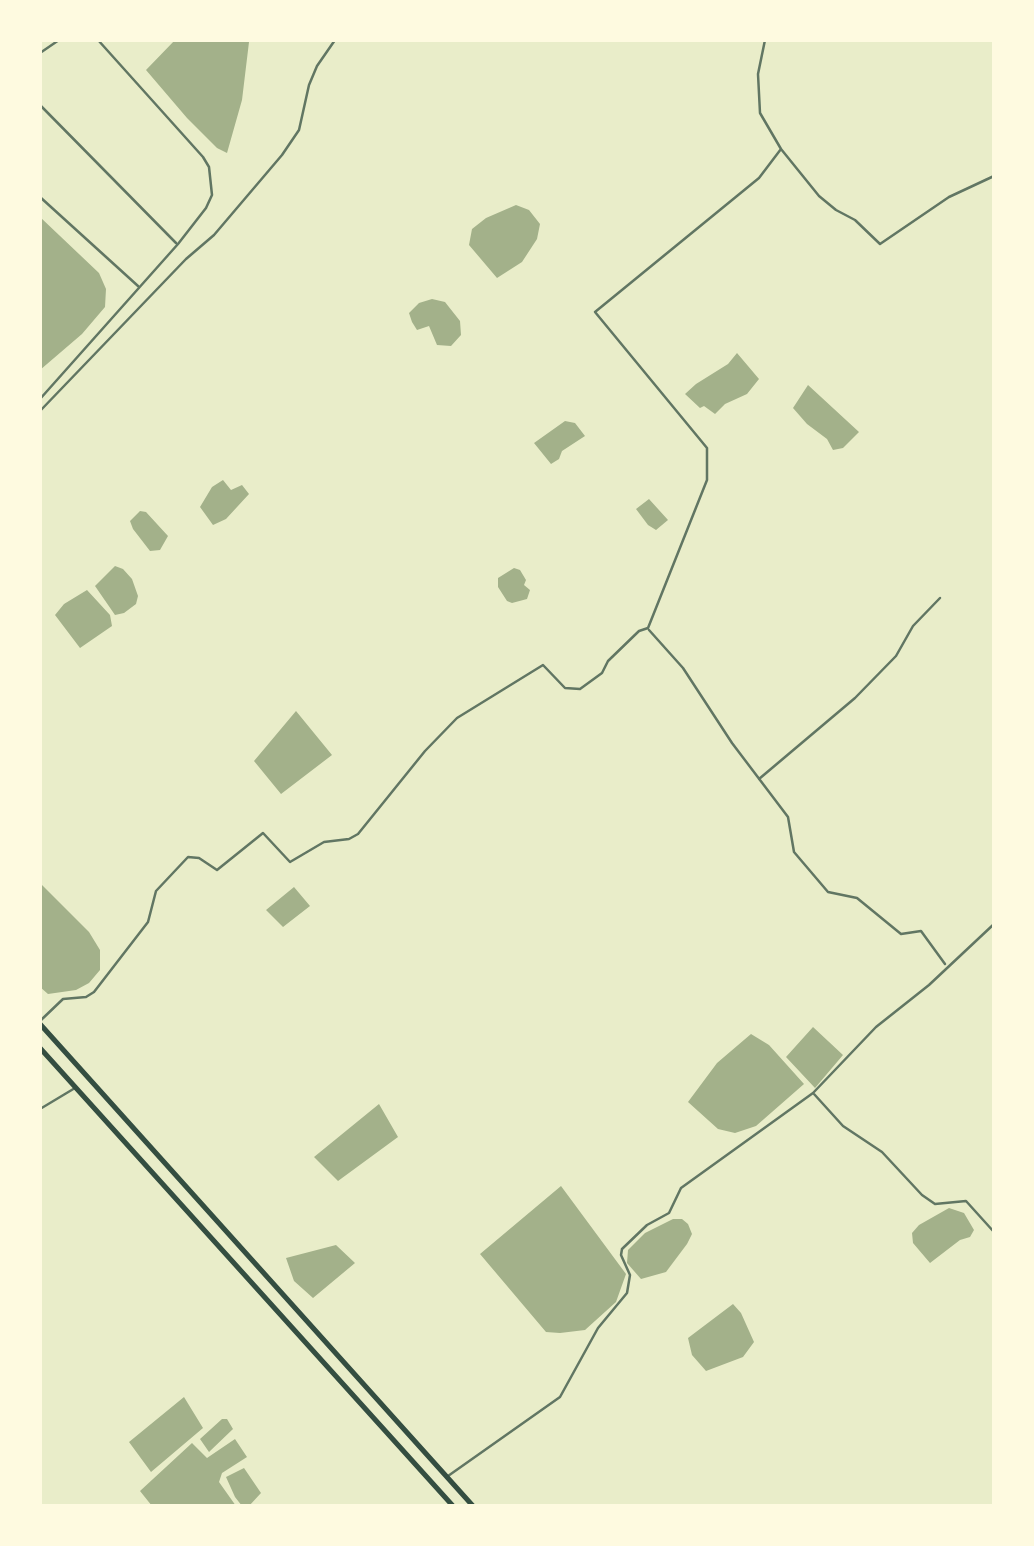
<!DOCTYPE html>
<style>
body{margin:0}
#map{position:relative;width:1034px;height:1546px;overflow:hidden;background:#e9edc9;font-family:Helvetica,sans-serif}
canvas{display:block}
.frame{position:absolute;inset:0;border:42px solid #fefae0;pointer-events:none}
</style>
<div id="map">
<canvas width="1034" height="1546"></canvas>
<div class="frame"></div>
</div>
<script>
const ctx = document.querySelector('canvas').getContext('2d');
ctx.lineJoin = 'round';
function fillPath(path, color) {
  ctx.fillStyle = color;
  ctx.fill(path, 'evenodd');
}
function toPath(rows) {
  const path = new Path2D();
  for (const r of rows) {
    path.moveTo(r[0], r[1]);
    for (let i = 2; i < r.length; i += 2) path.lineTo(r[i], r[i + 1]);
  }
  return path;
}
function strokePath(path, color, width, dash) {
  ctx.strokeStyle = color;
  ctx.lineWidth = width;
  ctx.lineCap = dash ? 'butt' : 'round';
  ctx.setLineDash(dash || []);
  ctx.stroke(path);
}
fillPath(toPath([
 [175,40,249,42,242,100,227,153,217,148,187,118,146,70],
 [516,205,529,210,540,224,537,239,522,262,497,278,469,245,472,229,486,218],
 [40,217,99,273,106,289,105,307,82,334,40,370],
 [432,299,445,302,460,321,461,335,451,346,437,345,429,326,417,330,412,322,409,313,419,303],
 [737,353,759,379,747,394,725,404,715,414,704,406,700,408,685,394,696,384,728,364],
 [808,385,859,432,843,448,833,450,827,439,807,424,793,408],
 [565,421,575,423,585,436,562,451,559,459,551,464,534,443],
 [223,480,231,490,242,485,249,494,226,519,213,525,200,507,212,487],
 [649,499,668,520,656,530,648,525,636,509],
 [140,511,146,512,168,536,160,550,150,551,133,529,130,521],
 [115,566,123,569,132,579,138,596,136,604,124,613,115,615,95,586],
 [514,568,520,570,526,580,524,585,530,590,527,599,512,603,507,601,498,587,498,578],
 [87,590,110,615,112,626,80,648,55,615,64,604],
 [296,711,332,755,281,794,254,761],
 [40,883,89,932,100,950,100,970,89,983,76,990,48,994,40,987],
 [294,887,310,906,283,927,266,910],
 [813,1027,843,1055,815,1088,786,1057],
 [751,1034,769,1045,804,1084,756,1126,735,1133,718,1129,688,1102,717,1063],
 [379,1104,398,1137,338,1181,314,1157],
 [561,1186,626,1274,616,1302,585,1330,560,1333,546,1332,480,1254],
 [949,1208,964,1213,974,1230,970,1237,960,1240,930,1263,913,1243,912,1233,919,1225],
 [673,1219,682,1219,688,1224,692,1234,687,1244,666,1272,641,1279,627,1263,628,1250,645,1233],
 [336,1245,355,1263,313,1298,294,1281,286,1258],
 [733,1304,741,1313,754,1342,743,1357,706,1371,692,1355,688,1338],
 [184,1397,203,1428,151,1472,129,1442],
 [222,1419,227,1419,233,1429,209,1452,200,1439],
 [235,1439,247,1457,222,1473,219,1482,236,1506,152,1506,140,1491,192,1443,207,1458],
 [244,1468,261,1493,249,1506,242,1506,235,1497,226,1477]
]), '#a3b18a');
strokePath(toPath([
 [40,53,59,40],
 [40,105,176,243],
 [781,149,819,196,836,210,855,220,880,244,949,197,994,176],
 [40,197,138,286],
 [40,399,178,244,206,208,212,195,209,167,203,157,98,40],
 [40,411,186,259,214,235,282,155,299,130,309,85,317,66,335,40],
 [649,630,683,668,732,743,788,817,794,852,828,892,857,898,901,934,921,931,945,964],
 [759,779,855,698,896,656,913,626,940,598],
 [40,1021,63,999,86,997,94,992,148,922,156,891,188,857,199,858,217,870,263,833,290,862,324,842,349,839,358,834,425,751,457,718,543,665,565,688,580,689,602,673,608,661,639,631,648,628,707,480,707,448,595,312,759,178,781,149,760,113,758,74,765,40],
 [814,1094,843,1126,882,1152,922,1195,935,1204,966,1201,994,1232],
 [40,1109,75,1088],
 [448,1476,560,1397,598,1328,627,1293,630,1275,621,1255,622,1249,647,1225,669,1213,681,1188,813,1093,876,1027,929,985,994,924]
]), '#617663', 2.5);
strokePath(toPath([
 [40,1024,473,1506],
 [40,1048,453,1506]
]), '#344e41', 5);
</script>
